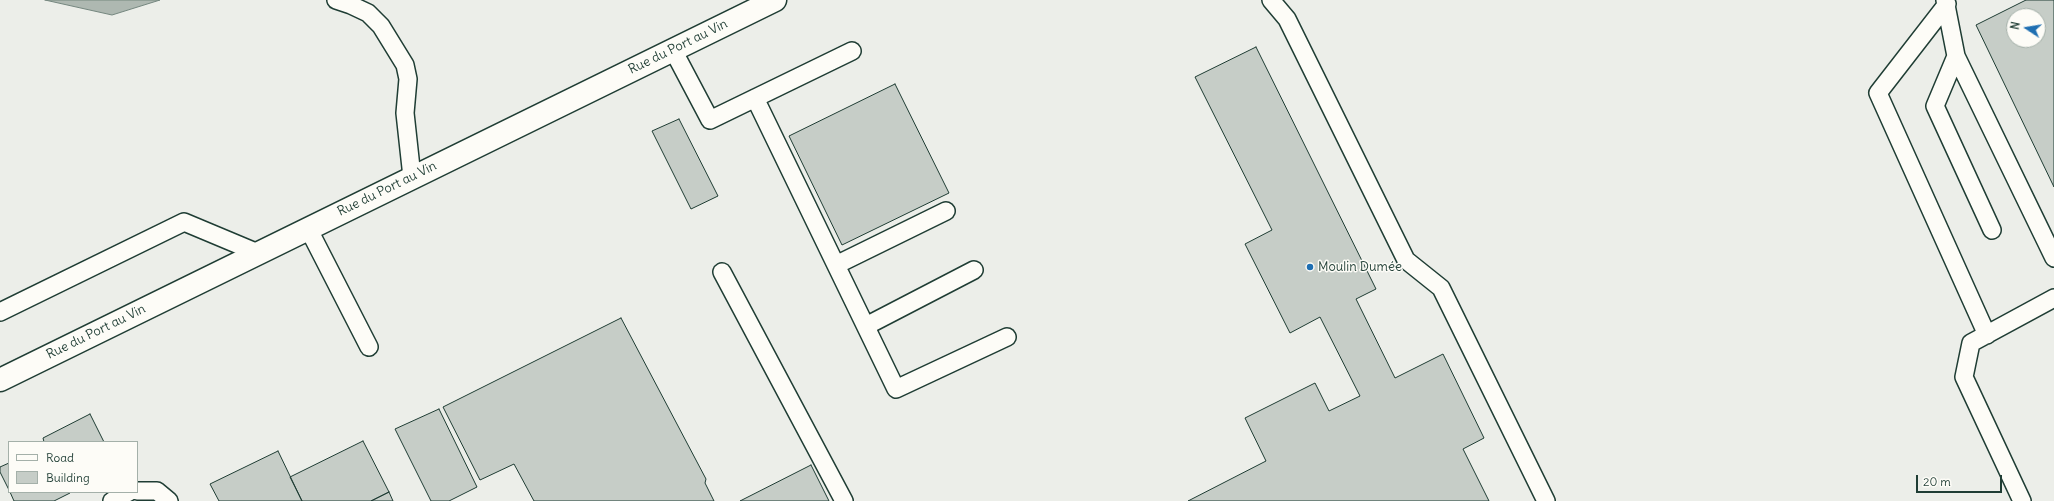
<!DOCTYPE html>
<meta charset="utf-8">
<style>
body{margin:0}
#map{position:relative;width:2054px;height:501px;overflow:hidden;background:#fdfcf7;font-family:Delius,sans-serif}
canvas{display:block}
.legend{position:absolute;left:8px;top:441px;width:130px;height:52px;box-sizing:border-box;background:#fdfcf7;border:1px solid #a4b0a9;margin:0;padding:5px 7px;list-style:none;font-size:12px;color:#1f3d34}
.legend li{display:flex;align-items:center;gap:8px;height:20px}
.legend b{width:20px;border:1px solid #a4b0a9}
.north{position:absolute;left:2006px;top:8px;width:40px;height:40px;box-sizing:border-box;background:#fdfcf7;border:1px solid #a4b0a9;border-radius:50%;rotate:282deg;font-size:11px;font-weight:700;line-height:16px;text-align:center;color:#1f3d34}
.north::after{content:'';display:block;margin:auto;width:14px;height:18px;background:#1f6fb2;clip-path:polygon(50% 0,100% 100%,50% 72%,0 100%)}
.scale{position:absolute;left:1916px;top:475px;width:86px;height:18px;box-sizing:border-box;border:2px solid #1f3d34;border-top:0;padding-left:5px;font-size:12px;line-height:14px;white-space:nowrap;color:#1f3d34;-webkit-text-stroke:3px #fdfcf7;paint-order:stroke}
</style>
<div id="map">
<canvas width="2054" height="501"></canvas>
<ul class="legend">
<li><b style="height:5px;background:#fdfcf7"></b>Road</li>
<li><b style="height:11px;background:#c6cdc7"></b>Building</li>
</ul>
<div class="north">N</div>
<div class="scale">20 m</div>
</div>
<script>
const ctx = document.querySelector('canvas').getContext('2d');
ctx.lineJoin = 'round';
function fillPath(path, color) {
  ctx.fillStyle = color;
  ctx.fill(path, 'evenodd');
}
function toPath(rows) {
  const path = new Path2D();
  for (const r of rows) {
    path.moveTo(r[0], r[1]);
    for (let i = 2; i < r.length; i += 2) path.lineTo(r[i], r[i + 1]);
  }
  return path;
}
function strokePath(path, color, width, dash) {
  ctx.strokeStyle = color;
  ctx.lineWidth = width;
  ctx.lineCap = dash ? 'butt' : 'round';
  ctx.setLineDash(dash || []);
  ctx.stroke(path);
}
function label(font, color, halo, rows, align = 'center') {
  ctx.font = font + ' Delius,sans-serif';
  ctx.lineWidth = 3;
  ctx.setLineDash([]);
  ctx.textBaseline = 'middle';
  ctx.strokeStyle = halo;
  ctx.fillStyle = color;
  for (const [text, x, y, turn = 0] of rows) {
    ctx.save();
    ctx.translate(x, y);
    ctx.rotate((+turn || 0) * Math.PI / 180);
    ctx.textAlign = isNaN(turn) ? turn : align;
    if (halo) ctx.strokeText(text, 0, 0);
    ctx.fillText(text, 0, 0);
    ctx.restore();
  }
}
fillPath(toPath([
 [0,0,45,0,112,15,160,0,2054,0,2054,501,0,501],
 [2014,16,2038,16,2038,40,2014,40],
 [9,442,137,442,137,492,9,492]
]), '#eceee9');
const water = toPath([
 [45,0,160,0,112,15,45,0]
]);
fillPath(water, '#aeb8b1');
strokePath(water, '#75877f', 1);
const building = toPath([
 [2026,0,2054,0,2054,187,1976,25,2026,0],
 [2014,16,2038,16,2038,40,2014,40,2014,16],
 [1256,47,1376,289,1356,299,1395,378,1443,354,1484,438,1463,449,1489,501,1188,501,1266,461,1245,418,1315,383,1329,411,1360,396,1320,317,1290,333,1245,244,1272,230,1195,77,1256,47],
 [895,84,949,193,842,245,789,136,895,84],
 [679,119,718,196,691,209,652,131,679,119],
 [621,318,706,479,705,483,714,501,534,501,514,464,480,480,443,407,621,318],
 [439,409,477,487,449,501,431,501,395,429,439,409],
 [90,414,104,442,44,442,43,438,90,414],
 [363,441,389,492,371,501,302,501,290,477,363,441],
 [278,451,302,501,219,501,210,484,278,451],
 [9,463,9,490,0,472,0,467,9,463],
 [811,465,829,501,740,501,811,465],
 [10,492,69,492,70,493,54,501,14,501,10,492],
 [389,492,393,501,371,501,389,492]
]);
fillPath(building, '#c6cdc7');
strokePath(building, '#1f3d34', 1);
const lane = toPath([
 [336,0,351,5,368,13,381,26,405,65,408,79,405,113,412,177],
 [1271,0,1287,19,1406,260,1441,288,1546,501],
 [1945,0,1956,56,2054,258],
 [1947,4,1878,93,1987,335],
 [673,50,710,120,852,51],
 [1956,56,1935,106,1992,230],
 [755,98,896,389,1007,337],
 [308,228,369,347],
 [836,265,946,211],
 [722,272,844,501],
 [0,312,184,222,258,253],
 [866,326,974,270],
 [137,491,157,491,169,501],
 [112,501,129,492],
 [2022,501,1964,377,1971,343,2054,298]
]);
const street = toPath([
 [0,380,775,0]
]);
strokePath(lane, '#1f3d34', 20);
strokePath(street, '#1f3d34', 25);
strokePath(lane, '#fdfcf7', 17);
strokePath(street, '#fdfcf7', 22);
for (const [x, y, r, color] of [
 [1310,267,4,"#1f6fb2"]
]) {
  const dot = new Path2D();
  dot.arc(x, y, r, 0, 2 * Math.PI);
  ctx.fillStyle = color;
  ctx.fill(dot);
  strokePath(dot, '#fdfcf7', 1.5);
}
label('13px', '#1f3d34', '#fdfcf7', [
 ["Rue du Port au Vin",678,47,-26],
 ["Rue du Port au Vin",387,189,-26],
 ["Rue du Port au Vin",96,332,-26]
]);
label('13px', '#1f3d34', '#fdfcf7', [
 ["Moulin Dumée",1318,267]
], 'left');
</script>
